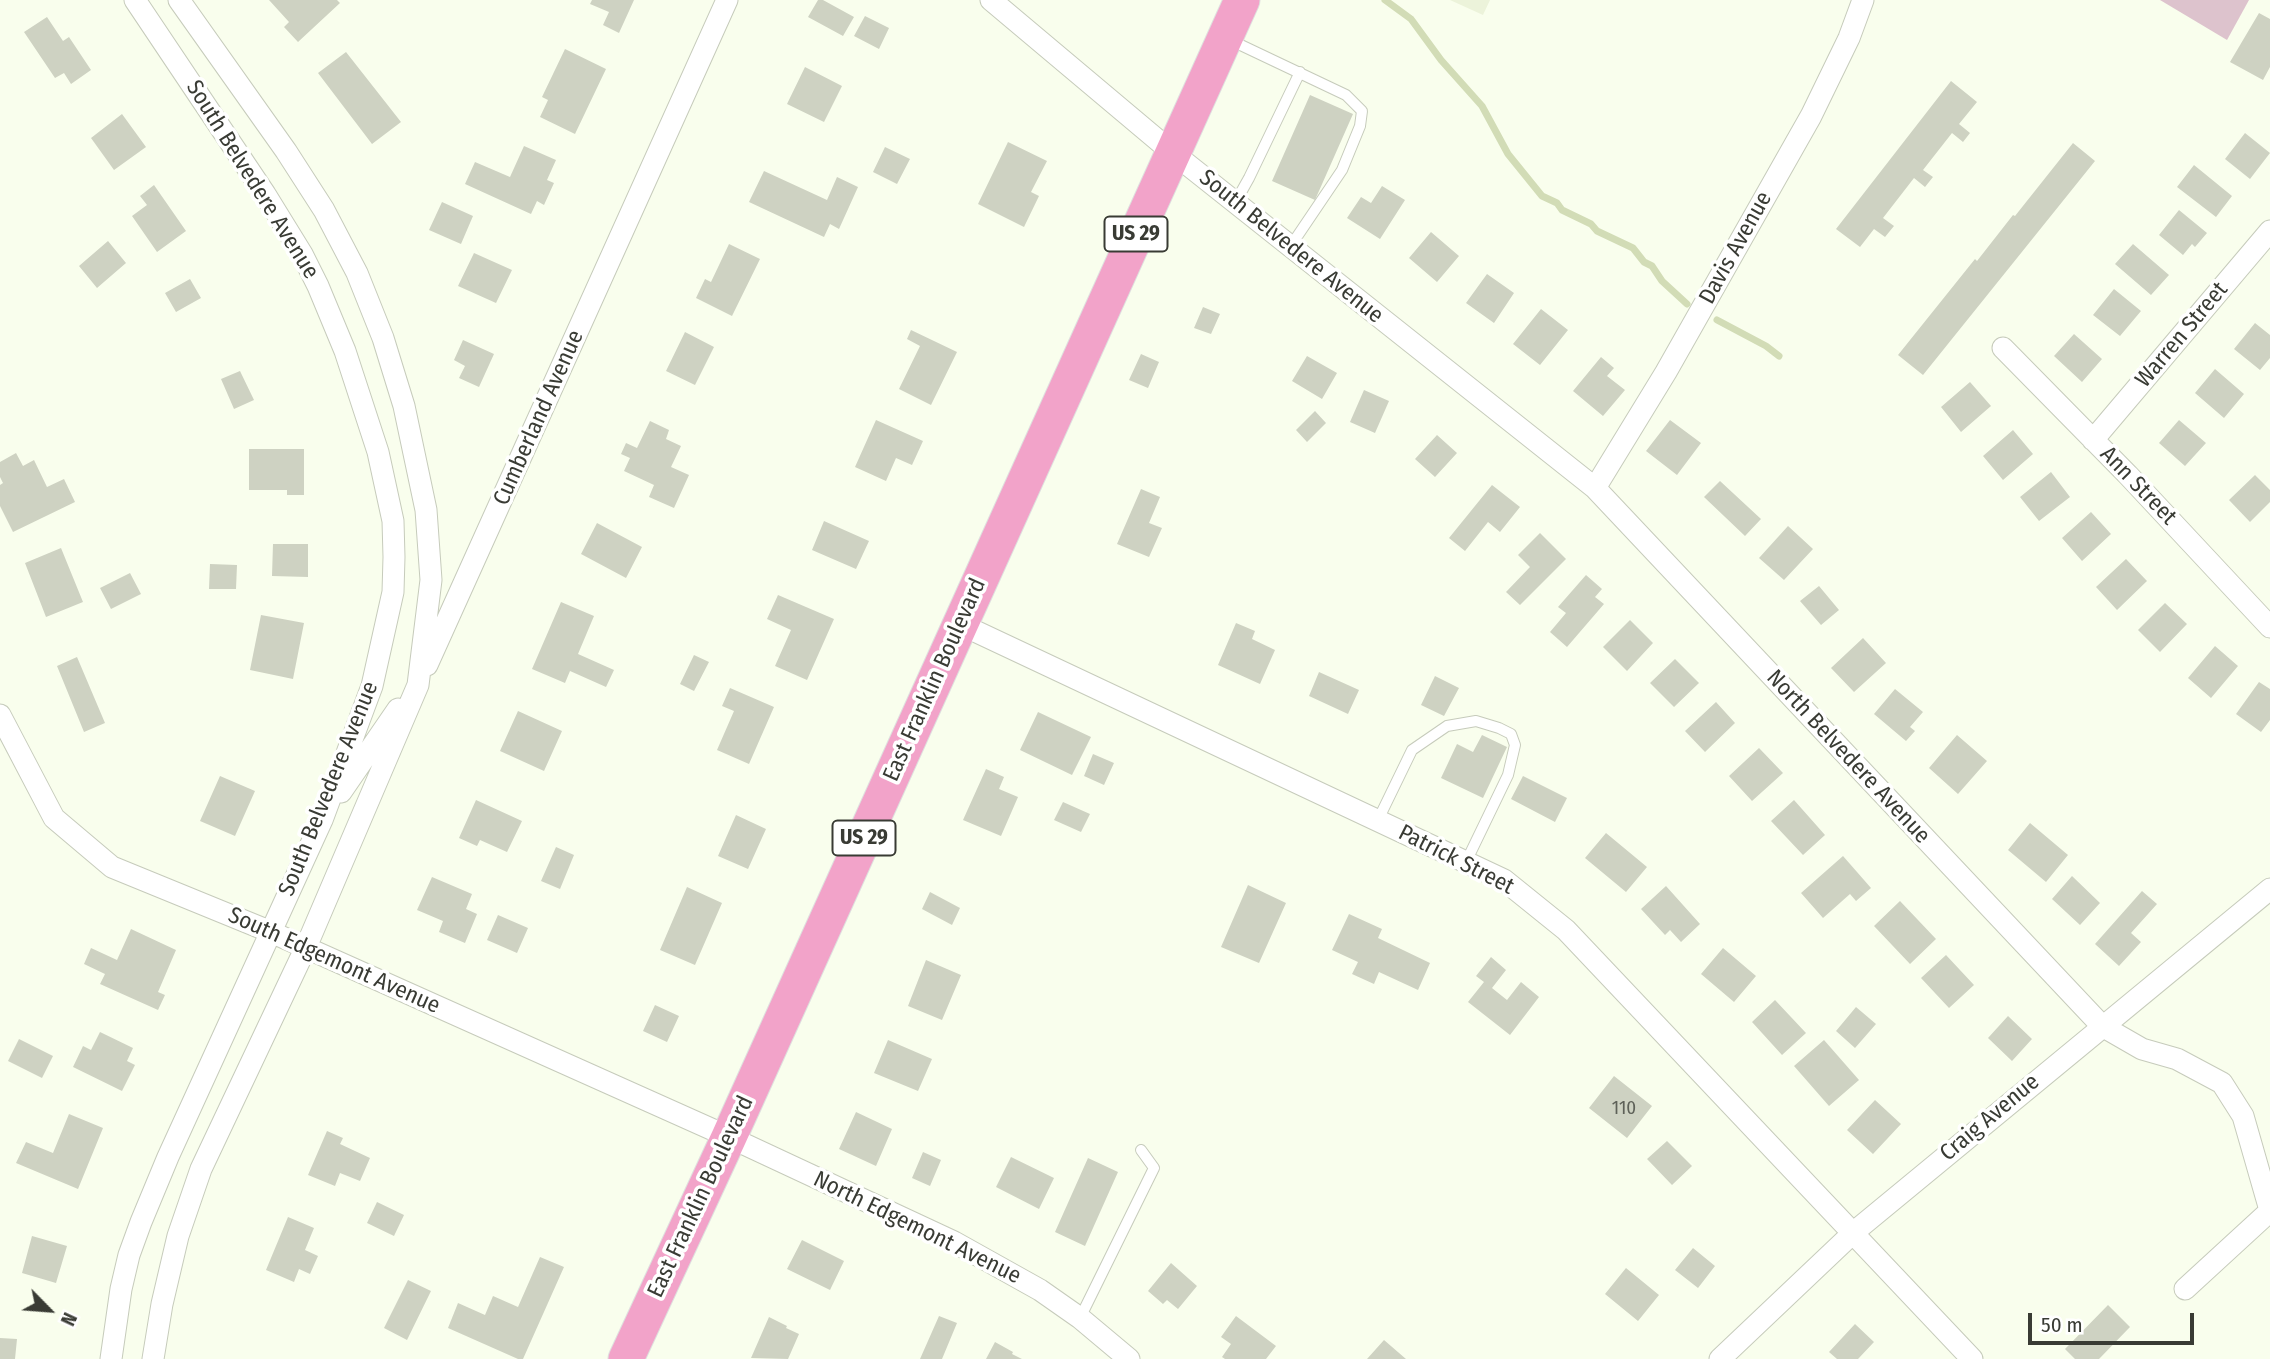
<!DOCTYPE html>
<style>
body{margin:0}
#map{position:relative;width:2270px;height:1359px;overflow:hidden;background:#f9feed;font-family:"Fira Sans Condensed",sans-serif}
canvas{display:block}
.north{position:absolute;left:14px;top:1275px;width:70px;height:70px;-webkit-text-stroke:5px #fff;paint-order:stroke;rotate:115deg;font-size:19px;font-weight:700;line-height:28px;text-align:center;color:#393b34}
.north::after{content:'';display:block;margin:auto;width:24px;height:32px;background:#393b34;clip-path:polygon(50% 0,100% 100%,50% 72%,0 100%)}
.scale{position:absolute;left:2028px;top:1313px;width:166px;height:32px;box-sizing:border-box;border:4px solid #393b34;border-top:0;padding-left:9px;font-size:21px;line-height:24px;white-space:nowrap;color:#393b34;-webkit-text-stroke:5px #fff;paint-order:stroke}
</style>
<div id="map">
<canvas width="2270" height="1359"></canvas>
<div class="north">N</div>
<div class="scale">50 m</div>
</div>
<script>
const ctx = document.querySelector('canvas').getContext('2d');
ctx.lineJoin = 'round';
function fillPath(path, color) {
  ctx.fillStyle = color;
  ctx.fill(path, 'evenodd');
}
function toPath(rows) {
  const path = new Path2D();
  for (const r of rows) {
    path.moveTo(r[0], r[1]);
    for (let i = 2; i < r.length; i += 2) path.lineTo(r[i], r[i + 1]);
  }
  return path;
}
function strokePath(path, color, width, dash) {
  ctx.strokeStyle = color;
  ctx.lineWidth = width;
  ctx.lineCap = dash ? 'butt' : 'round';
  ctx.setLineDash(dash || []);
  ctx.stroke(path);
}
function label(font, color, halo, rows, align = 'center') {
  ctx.font = font + ' "Fira Sans Condensed",sans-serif';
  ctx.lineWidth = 7;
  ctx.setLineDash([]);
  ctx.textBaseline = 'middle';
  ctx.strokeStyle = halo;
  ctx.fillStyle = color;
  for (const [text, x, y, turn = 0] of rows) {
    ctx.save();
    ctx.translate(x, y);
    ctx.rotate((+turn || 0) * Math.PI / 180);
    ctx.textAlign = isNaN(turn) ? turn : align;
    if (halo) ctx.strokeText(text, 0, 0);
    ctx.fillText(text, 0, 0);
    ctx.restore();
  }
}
fillPath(toPath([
 [1450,0,1490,0,1483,15]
]), '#ecf3da');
fillPath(toPath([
 [2160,0,2249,0,2227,40]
]), '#ddc3cd');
strokePath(toPath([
 [1385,0,1411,19,1441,60,1482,106,1508,154,1542,196,1557,203,1562,210,1591,224,1597,231,1633,248,1644,262,1652,266,1662,281,1687,304],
 [1717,320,1766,346,1779,356]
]), '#d2dcb6', 7);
fillPath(toPath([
 [269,0,337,0,340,3,298,42,284,27,289,22],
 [592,0,634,0,619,33,603,25,609,12,590,4],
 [818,0,823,0,854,17,843,36,808,17],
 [2259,13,2270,19,2270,67,2263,80,2230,62],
 [865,16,889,28,879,49,854,36],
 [47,17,63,41,69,37,91,70,71,84,64,73,55,78,24,32],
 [565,49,606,69,575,134,540,117,548,100,542,97],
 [346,52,401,122,372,144,318,73],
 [805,67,842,86,824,122,787,104],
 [1951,81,1977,102,1959,124,1970,133,1963,142,1952,133,1923,170,1933,177,1925,187,1914,178,1883,218,1894,226,1885,237,1874,229,1860,247,1836,229],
 [1310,95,1353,114,1315,200,1272,181],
 [122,114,146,147,114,170,91,138],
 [2245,133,2270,153,2250,179,2225,159],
 [1008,142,1047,161,1031,192,1039,196,1024,227,978,204],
 [2073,143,2095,161,1923,375,1898,355,1975,259,1977,261,2013,215,2015,216],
 [524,146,556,160,547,180,554,183,544,205,537,201,531,214,465,184,475,162,510,177],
 [885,147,910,159,897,184,873,172],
 [2194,165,2232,196,2216,217,2177,187],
 [764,171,827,200,837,177,858,187,839,229,830,224,824,237,749,202],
 [154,185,186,231,157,252,132,216,147,205,140,196],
 [1382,186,1405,200,1380,239,1347,218,1361,197,1371,203],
 [442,202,473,216,461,244,429,230],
 [2179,210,2207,233,2195,247,2192,244,2183,255,2159,235],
 [1431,232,1459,256,1437,282,1409,258],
 [108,241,126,263,97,288,79,266],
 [729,244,760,259,732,316,696,298,705,279,711,282],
 [2133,244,2169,275,2151,295,2115,264],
 [474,253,512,270,496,303,458,286],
 [1487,274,1514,293,1494,323,1466,303],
 [190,279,201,298,176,312,165,293],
 [2114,289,2141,311,2120,336,2093,315],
 [1203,307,1220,314,1211,334,1194,328],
 [1541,309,1568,330,1540,365,1513,344],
 [2255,323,2270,335,2270,358,2260,370,2234,349],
 [911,330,957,352,931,405,899,389,920,346,907,339],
 [685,332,714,347,695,385,666,371],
 [2074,334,2102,359,2082,382,2054,356],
 [463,340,494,354,479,387,459,378,465,366,454,360],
 [1141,354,1159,362,1148,388,1129,380],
 [1307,356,1337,373,1322,399,1292,381],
 [1601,357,1614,368,1607,376,1625,390,1603,416,1573,391],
 [2215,369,2244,394,2224,418,2195,393],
 [240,371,254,400,234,409,221,379],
 [1970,382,1991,406,1961,432,1941,407],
 [1364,390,1389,401,1375,433,1350,422],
 [1315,411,1326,423,1307,442,1296,430],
 [876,420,923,441,912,465,896,458,886,481,855,467],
 [1670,420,1701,443,1677,475,1646,451],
 [2179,420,2206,443,2185,466,2159,443],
 [650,421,669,430,666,439,681,446,671,467,689,475,674,508,649,497,654,485,624,471,630,458,621,454,626,443,637,448],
 [2013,430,2033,454,2003,480,1983,456],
 [1437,435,1457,453,1435,477,1415,459],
 [249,449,304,449,304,495,287,495,287,490,249,490],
 [16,453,23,466,34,460,47,487,64,479,75,502,13,532,0,506,0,485,3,483,0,477,0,462],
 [2051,472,2070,497,2039,521,2020,497],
 [2255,475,2270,490,2270,502,2250,522,2229,500],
 [1720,481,1761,519,1745,536,1704,497],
 [1492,485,1520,507,1500,532,1488,522,1465,551,1449,538],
 [1141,489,1160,497,1149,523,1162,528,1149,557,1117,544],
 [2091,512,2111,534,2082,561,2062,538],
 [824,521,869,541,856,569,812,550],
 [597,523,642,547,626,578,581,554],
 [1788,526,1813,549,1784,580,1759,558],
 [1540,533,1566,559,1520,605,1506,592,1530,567,1518,555],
 [273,544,308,544,308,577,272,576],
 [61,548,83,602,46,617,25,563],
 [2126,559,2147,581,2117,610,2096,587],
 [210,564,237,565,236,589,209,589],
 [130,573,141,594,111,609,100,588],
 [1586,575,1602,589,1595,597,1604,604,1567,647,1550,632,1566,613,1558,607],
 [1819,586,1839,610,1821,625,1800,601],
 [778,595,834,619,807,680,775,666,791,630,767,619],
 [561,602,594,616,578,654,614,670,606,687,570,671,565,683,532,669],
 [2165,603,2187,624,2160,652,2138,630],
 [261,615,304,623,293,679,250,670],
 [1630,620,1653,643,1627,671,1603,647],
 [1236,623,1255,631,1252,639,1275,650,1260,684,1218,665],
 [1863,638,1886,663,1854,692,1831,668],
 [2215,646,2238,666,2211,698,2188,678],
 [694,655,709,662,694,691,680,684],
 [77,657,105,723,84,732,57,666],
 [1675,659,1699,683,1674,707,1650,683],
 [1319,672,1359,690,1348,714,1309,696],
 [1435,676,1459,688,1444,716,1421,705],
 [2259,682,2270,689,2270,720,2261,732,2236,714],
 [730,688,774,707,749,764,717,750,734,711,722,706],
 [1895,689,1923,712,1910,727,1915,731,1906,741,1874,714],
 [1716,702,1735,723,1705,752,1685,731],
 [518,711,562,731,544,771,500,751],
 [1038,712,1091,737,1072,775,1020,750],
 [1482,735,1507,747,1483,798,1441,778,1457,744,1473,752],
 [1957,735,1987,761,1958,794,1929,768],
 [1759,748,1783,773,1752,801,1729,776],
 [1093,754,1114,763,1104,785,1084,776],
 [986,769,1004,777,999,789,1018,797,1001,836,963,820],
 [220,776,255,791,235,836,200,821],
 [1523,776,1567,798,1555,822,1511,799],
 [476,800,522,821,507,852,480,840,477,846,459,838],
 [1794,800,1825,835,1803,855,1771,821],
 [1063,802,1090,814,1081,832,1054,820],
 [736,815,766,829,748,869,718,856],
 [2030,823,2068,855,2046,882,2008,850],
 [1606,833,1647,867,1626,892,1585,858],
 [556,847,574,855,560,889,541,881],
 [1843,856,1871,888,1856,901,1850,894,1823,918,1801,893],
 [2072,876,2100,903,2080,925,2052,899],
 [432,877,472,894,466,909,477,914,465,943,439,932,443,921,417,910],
 [1248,885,1286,903,1259,963,1221,947],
 [1666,886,1700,924,1681,942,1670,930,1665,935,1641,909],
 [687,887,722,903,695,965,660,950],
 [2142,891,2157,904,2131,933,2141,942,2119,966,2095,944],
 [930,892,960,908,952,925,922,909],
 [1900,901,1936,939,1910,964,1874,926],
 [1349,914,1382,929,1378,938,1430,963,1418,990,1379,972,1374,984,1352,974,1358,962,1332,950],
 [498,915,528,928,517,953,487,940],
 [131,929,176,950,158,992,165,995,158,1010,100,984,105,974,84,964,91,948,117,960],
 [1723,948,1756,976,1734,1002,1701,974],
 [1946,955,1974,985,1949,1008,1921,978],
 [1491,957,1506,970,1492,988,1507,1000,1521,982,1539,997,1510,1035,1468,1002,1484,982,1476,976],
 [926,960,961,975,942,1020,908,1006],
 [1775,1000,1806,1033,1782,1055,1752,1022],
 [655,1005,679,1016,667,1042,643,1031],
 [1856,1007,1876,1024,1855,1048,1836,1031],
 [2008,1016,2032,1039,2012,1061,1988,1038],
 [100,1032,133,1048,127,1061,135,1065,122,1091,73,1067,83,1046,91,1050],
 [19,1039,53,1056,42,1078,8,1061],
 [888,1040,932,1059,918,1091,874,1073],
 [1824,1040,1859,1080,1829,1106,1794,1066],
 [1614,1076,1652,1106,1627,1138,1589,1108],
 [1875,1100,1901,1124,1873,1154,1847,1130],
 [856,1112,892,1129,876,1166,839,1149],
 [69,1114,103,1128,78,1189,16,1163,26,1142,53,1153],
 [327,1131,343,1138,340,1144,370,1158,360,1181,340,1173,335,1186,308,1175],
 [1667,1141,1692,1166,1672,1185,1647,1159],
 [923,1152,941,1160,930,1186,912,1178],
 [1011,1157,1054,1178,1039,1209,996,1187],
 [1088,1158,1118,1172,1085,1246,1055,1232],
 [377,1202,404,1215,394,1236,367,1223],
 [288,1217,314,1228,305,1250,318,1256,310,1274,299,1269,294,1282,266,1270],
 [32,1236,67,1246,56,1283,22,1273],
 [802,1240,844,1261,830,1290,787,1269],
 [1693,1248,1715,1266,1698,1288,1675,1270],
 [540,1257,564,1267,523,1359,518,1359,448,1328,458,1303,485,1315,493,1296,518,1307],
 [1171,1263,1197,1286,1178,1309,1167,1300,1163,1304,1148,1291],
 [1626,1268,1659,1295,1638,1321,1605,1294],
 [408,1280,431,1291,407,1340,384,1328],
 [2108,1305,2130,1327,2099,1359,2075,1359,2065,1349],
 [939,1316,957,1323,942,1359,920,1359],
 [1236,1316,1276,1346,1266,1359,1225,1359,1222,1357,1231,1344,1221,1337],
 [769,1317,787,1326,786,1328,799,1334,788,1359,751,1358],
 [1855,1324,1874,1342,1858,1359,1837,1359,1829,1352],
 [0,1338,17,1339,15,1359,0,1359],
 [1384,1340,1406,1359,1367,1359],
 [995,1342,1013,1352,1012,1354,1022,1359,986,1359]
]), '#ced2c2');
const service = toPath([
 [1228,39,1346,95,1362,111,1360,126,1342,170,1290,247],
 [1235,203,1249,178,1300,72],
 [1378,820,1412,750,1447,726,1476,721,1499,728,1511,734,1515,745,1508,775,1466,862],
 [1080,1318,1154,1168,1141,1150]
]);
const minor = toPath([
 [991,0,1173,153,1595,488,2102,1026,2142,1049,2177,1059,2222,1083,2243,1116,2270,1210],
 [2003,348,2128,475,2270,627],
 [2093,440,2270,231],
 [1595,488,1666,372,1811,116,1849,38,1863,0],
 [960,624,1504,880,1566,930,1972,1359],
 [427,665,727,0],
 [0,715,54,818,112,867,271,932,729,1137,954,1242,1040,1290,1080,1318,1129,1359],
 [341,792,398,709],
 [2185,1289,2270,1211],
 [111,1359,121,1289,129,1255,141,1222,168,1157,322,820,372,686,393,592,394,557,393,521,378,452,345,351,318,286,302,254,265,194,135,0],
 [153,1359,162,1304,178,1236,201,1169,306,947,418,685,431,580,426,510,404,406,383,338,357,273,324,210,286,151,179,0],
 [1720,1359,1854,1232,2270,889]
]);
const primary = toPath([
 [626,1359,729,1137,1242,0]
]);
strokePath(service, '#c6cbbb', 12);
strokePath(minor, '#c6cbbb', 23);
strokePath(primary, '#dfe0df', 37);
strokePath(service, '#fff', 10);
strokePath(minor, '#fff', 21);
strokePath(primary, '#f2a3c9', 35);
label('19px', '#5e6158', null, [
 ["110",1624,1109]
]);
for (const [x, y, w] of [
 [1136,234,63],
 [864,838,63]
]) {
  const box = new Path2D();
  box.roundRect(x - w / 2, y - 17.5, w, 35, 5);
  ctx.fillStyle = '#fff';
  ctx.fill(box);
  strokePath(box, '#393b34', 2);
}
label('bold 21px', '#393b34', null, [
 ["US 29",1136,234],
 ["US 29",864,838]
]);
label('23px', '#393b34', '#fff', [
 ["South Belvedere Avenue",252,180,58],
 ["South Belvedere Avenue",1291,247,39],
 ["Davis Avenue",1736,248,-61],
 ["Warren Street",2182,335,-50],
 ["Cumberland Avenue",539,418,-66],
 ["Ann Street",2138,486,46],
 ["East Franklin Boulevard",935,680,-66],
 ["North Belvedere Avenue",1848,757,47],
 ["South Belvedere Avenue",329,789,-68],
 ["Patrick Street",1456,860,27],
 ["South Edgemont Avenue",334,961,24],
 ["Craig Avenue",1990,1118,-40],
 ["East Franklin Boulevard",701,1197,-65],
 ["North Edgemont Avenue",917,1228,26]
]);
</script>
